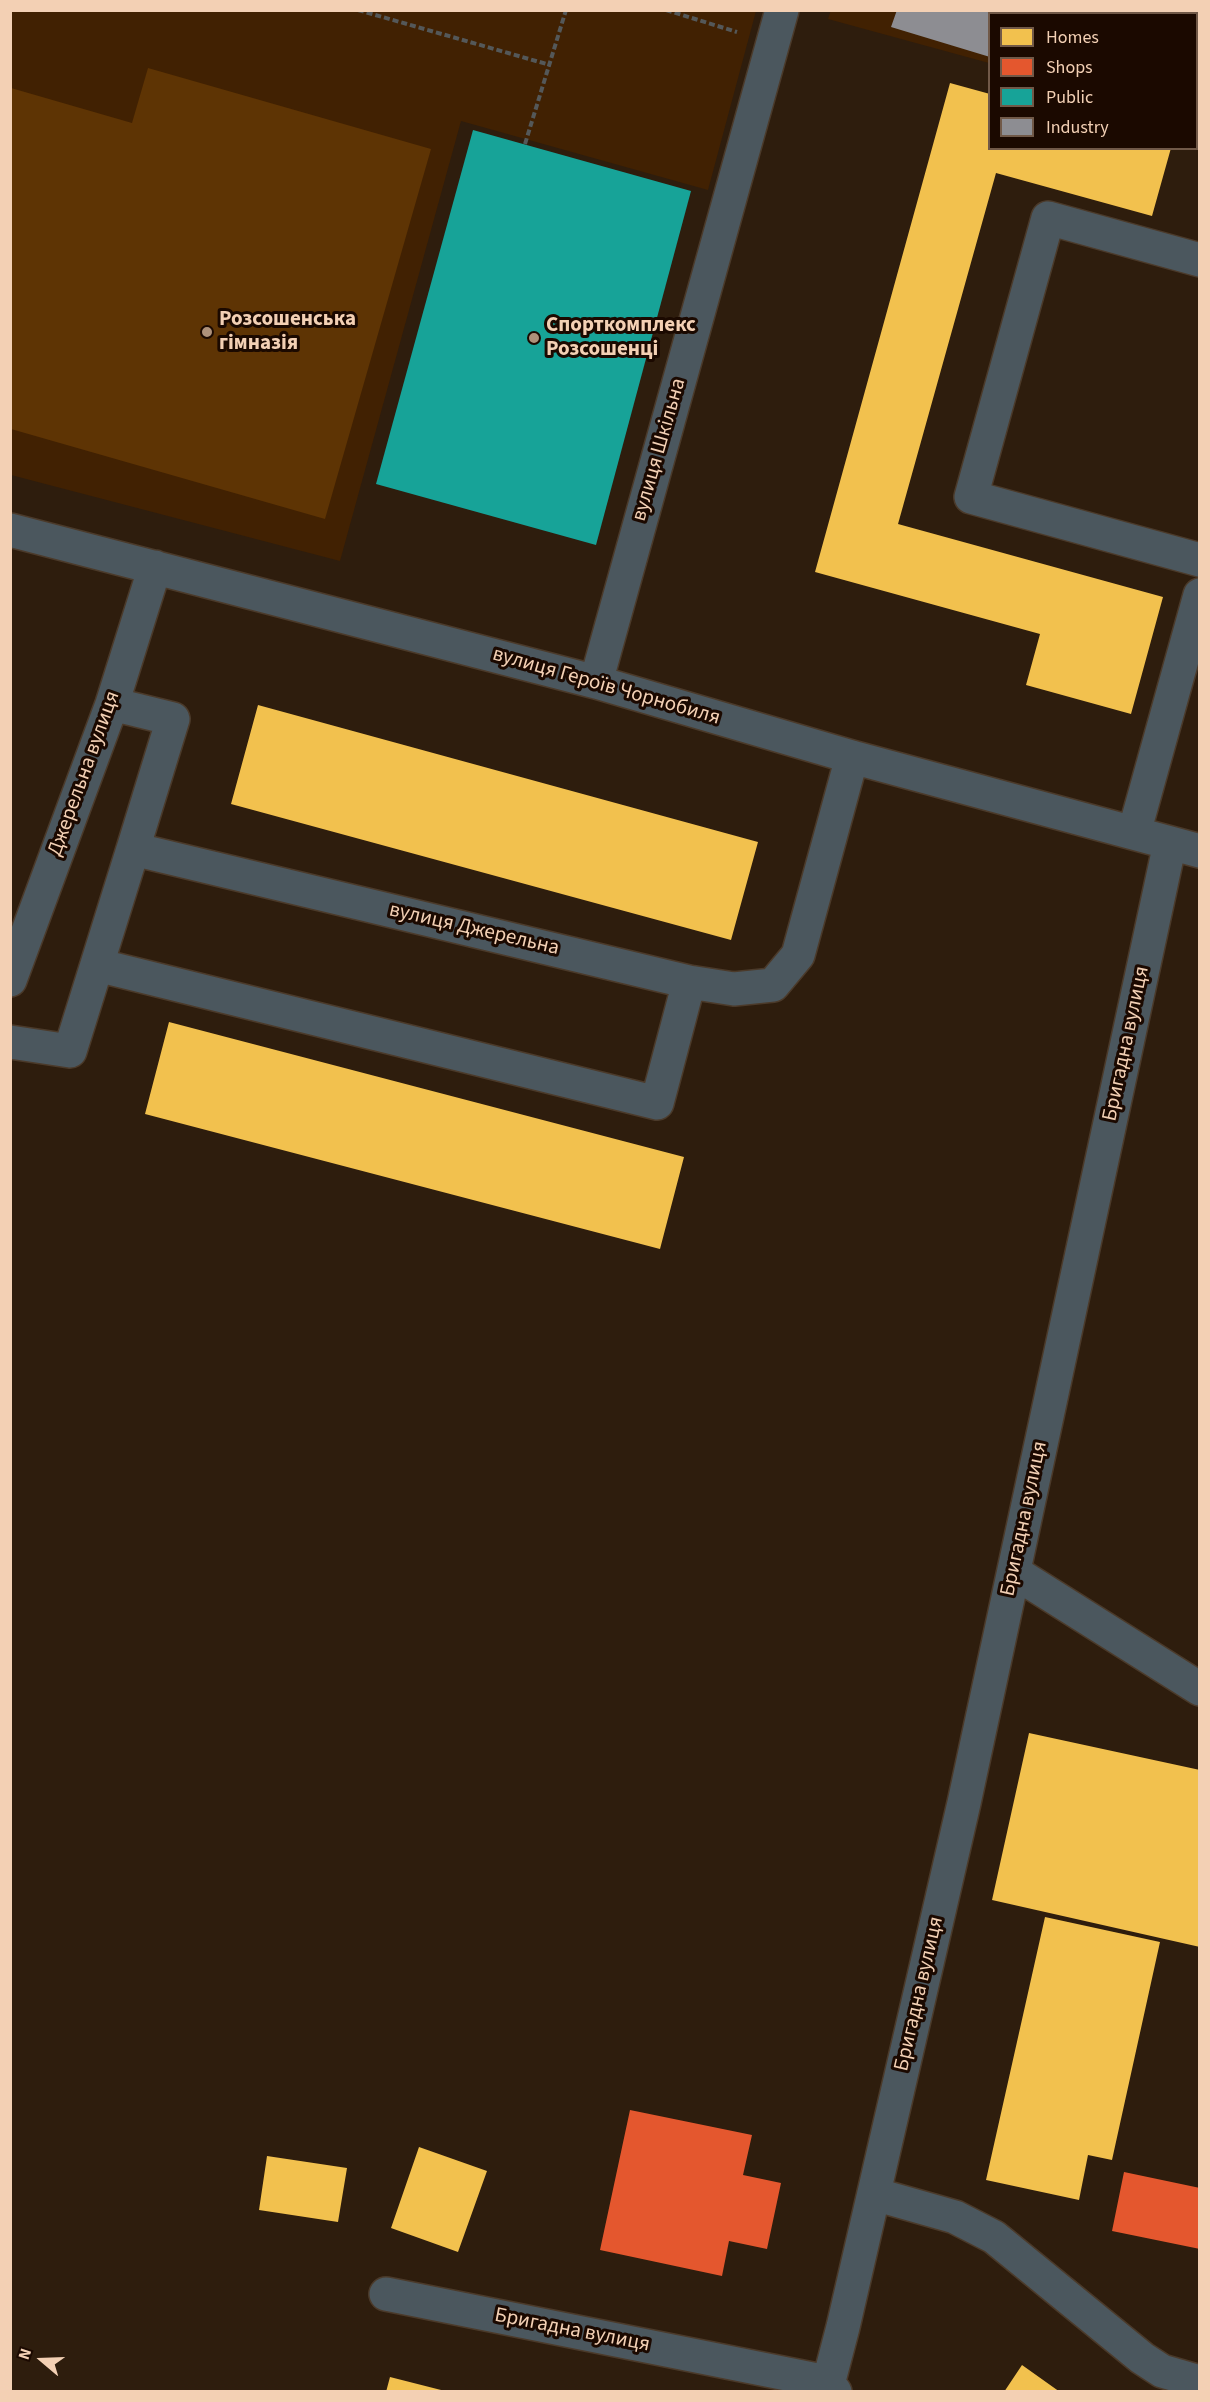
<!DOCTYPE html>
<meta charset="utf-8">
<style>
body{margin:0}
#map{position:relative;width:1210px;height:2402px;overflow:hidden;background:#2e1d0d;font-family:"Source Sans 3",sans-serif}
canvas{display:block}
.frame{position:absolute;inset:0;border:12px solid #f3d0b4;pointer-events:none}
.legend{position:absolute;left:988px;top:12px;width:210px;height:138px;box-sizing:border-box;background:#1b0900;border:2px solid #715948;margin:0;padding:8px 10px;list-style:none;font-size:18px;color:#f3d0b4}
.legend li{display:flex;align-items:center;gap:12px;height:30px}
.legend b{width:30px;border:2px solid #715948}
.north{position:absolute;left:12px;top:2330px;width:60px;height:60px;-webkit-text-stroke:4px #1b0900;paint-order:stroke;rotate:289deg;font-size:16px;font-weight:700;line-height:24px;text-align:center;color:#f3d0b4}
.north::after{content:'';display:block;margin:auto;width:21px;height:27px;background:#f3d0b4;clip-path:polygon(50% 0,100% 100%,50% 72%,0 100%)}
</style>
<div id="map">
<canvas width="1210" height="2402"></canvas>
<div class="frame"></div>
<ul class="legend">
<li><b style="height:16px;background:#f2c14e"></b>Homes</li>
<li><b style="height:16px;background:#e4572e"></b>Shops</li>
<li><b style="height:16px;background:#17a398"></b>Public</li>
<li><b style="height:16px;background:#8d8d92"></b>Industry</li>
</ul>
<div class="north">N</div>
</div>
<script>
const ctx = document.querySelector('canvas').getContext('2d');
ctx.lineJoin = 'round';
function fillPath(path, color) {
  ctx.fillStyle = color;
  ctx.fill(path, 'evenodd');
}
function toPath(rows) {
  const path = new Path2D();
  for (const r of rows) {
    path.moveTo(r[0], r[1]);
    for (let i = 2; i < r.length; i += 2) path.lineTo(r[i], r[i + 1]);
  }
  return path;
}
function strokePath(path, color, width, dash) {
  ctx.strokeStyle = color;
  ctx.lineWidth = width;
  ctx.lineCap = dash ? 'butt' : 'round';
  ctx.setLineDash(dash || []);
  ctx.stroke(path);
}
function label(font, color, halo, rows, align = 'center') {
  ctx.font = font + ' "Source Sans 3",sans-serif';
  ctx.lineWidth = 6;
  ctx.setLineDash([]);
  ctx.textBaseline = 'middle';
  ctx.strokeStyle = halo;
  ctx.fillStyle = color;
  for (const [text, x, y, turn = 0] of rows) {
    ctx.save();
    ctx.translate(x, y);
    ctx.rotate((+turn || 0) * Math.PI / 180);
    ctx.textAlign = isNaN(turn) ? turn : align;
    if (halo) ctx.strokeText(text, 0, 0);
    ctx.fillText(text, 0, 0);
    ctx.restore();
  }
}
fillPath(toPath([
 [831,10,1199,11,1199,121,1196,120,1196,14,990,14,989,63,828,19],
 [10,11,756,11,708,190,461,121,340,561,11,475]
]), '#412102');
fillPath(toPath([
 [148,68,431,149,325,519,11,429,11,88,132,123]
]), '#5e3404');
fillPath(toPath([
 [950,83,990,94,990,148,1171,148,1152,216,996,173,898,524,1163,597,1131,714,1026,685,1040,634,815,572],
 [258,705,758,842,731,940,231,804],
 [169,1022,684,1157,660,1249,145,1114],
 [1029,1733,1200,1770,1200,1947,992,1900],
 [1045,1917,1160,1942,1112,2160,1088,2155,1079,2200,986,2180],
 [419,2147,487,2171,458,2252,391,2228],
 [267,2156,347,2168,338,2222,259,2210],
 [1022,2365,1060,2392,1004,2392],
 [390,2377,445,2391,445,2392,386,2392]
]), '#f2c14e');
fillPath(toPath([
 [630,2110,752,2135,743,2175,781,2183,767,2249,729,2241,722,2276,600,2250],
 [1124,2172,1200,2188,1200,2249,1112,2231]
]), '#e4572e');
fillPath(toPath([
 [473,130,691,191,596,545,376,484]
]), '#17a398');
fillPath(toPath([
 [897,10,1006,10,1014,13,990,14,990,57,891,27]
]), '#8d8d92');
const minor = toPath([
 [1200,260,1048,218,971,497,1200,560],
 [10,530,596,682,852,757,1200,851],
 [596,682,782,10],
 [112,704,173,719,133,849,689,982,734,989,773,985,798,955,852,757],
 [1134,833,1200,595],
 [97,965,657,1103,689,982],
 [10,980,112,704,155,567],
 [10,1042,70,1051,133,849],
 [1014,1572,1200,1689],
 [874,2194,955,2217,994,2237,1142,2358,1162,2371,1200,2382],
 [386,2294,817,2380,828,2383,835,2392],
 [826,2392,843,2327,964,1803,1170,843]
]);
strokePath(minor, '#4b3a2a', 36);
strokePath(toPath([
 [358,10,550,65],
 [666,10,737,32],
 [525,144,566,10]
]), '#545859', 4, [6, 3]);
strokePath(minor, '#4b575e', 33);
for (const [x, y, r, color] of [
 [207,332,6,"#ae917a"],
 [534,338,6,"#ae917a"]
]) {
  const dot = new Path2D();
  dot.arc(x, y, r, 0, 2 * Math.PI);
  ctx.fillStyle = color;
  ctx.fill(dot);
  strokePath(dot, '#1b0900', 2);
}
label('bold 21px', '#f3d0b4', '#1b0900', [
 ["Розсошенська",219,320],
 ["гімназія",219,344],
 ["Спорткомплекс",546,326],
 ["Розсошенці",546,350]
], 'left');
label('21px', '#f3d0b4', '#1b0900', [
 ["вулиця Шкільна",660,450,-74],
 ["вулиця Героїв Чорнобиля",606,687,16],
 ["Джерельна вулиця",85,774,-70],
 ["вулиця Джерельна",474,930,13],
 ["Бригадна вулиця",1127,1044,-78],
 ["Бригадна вулиця",1025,1519,-78],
 ["Бригадна вулиця",920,1994,-77],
 ["Бригадна вулиця",572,2331,11]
]);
</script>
